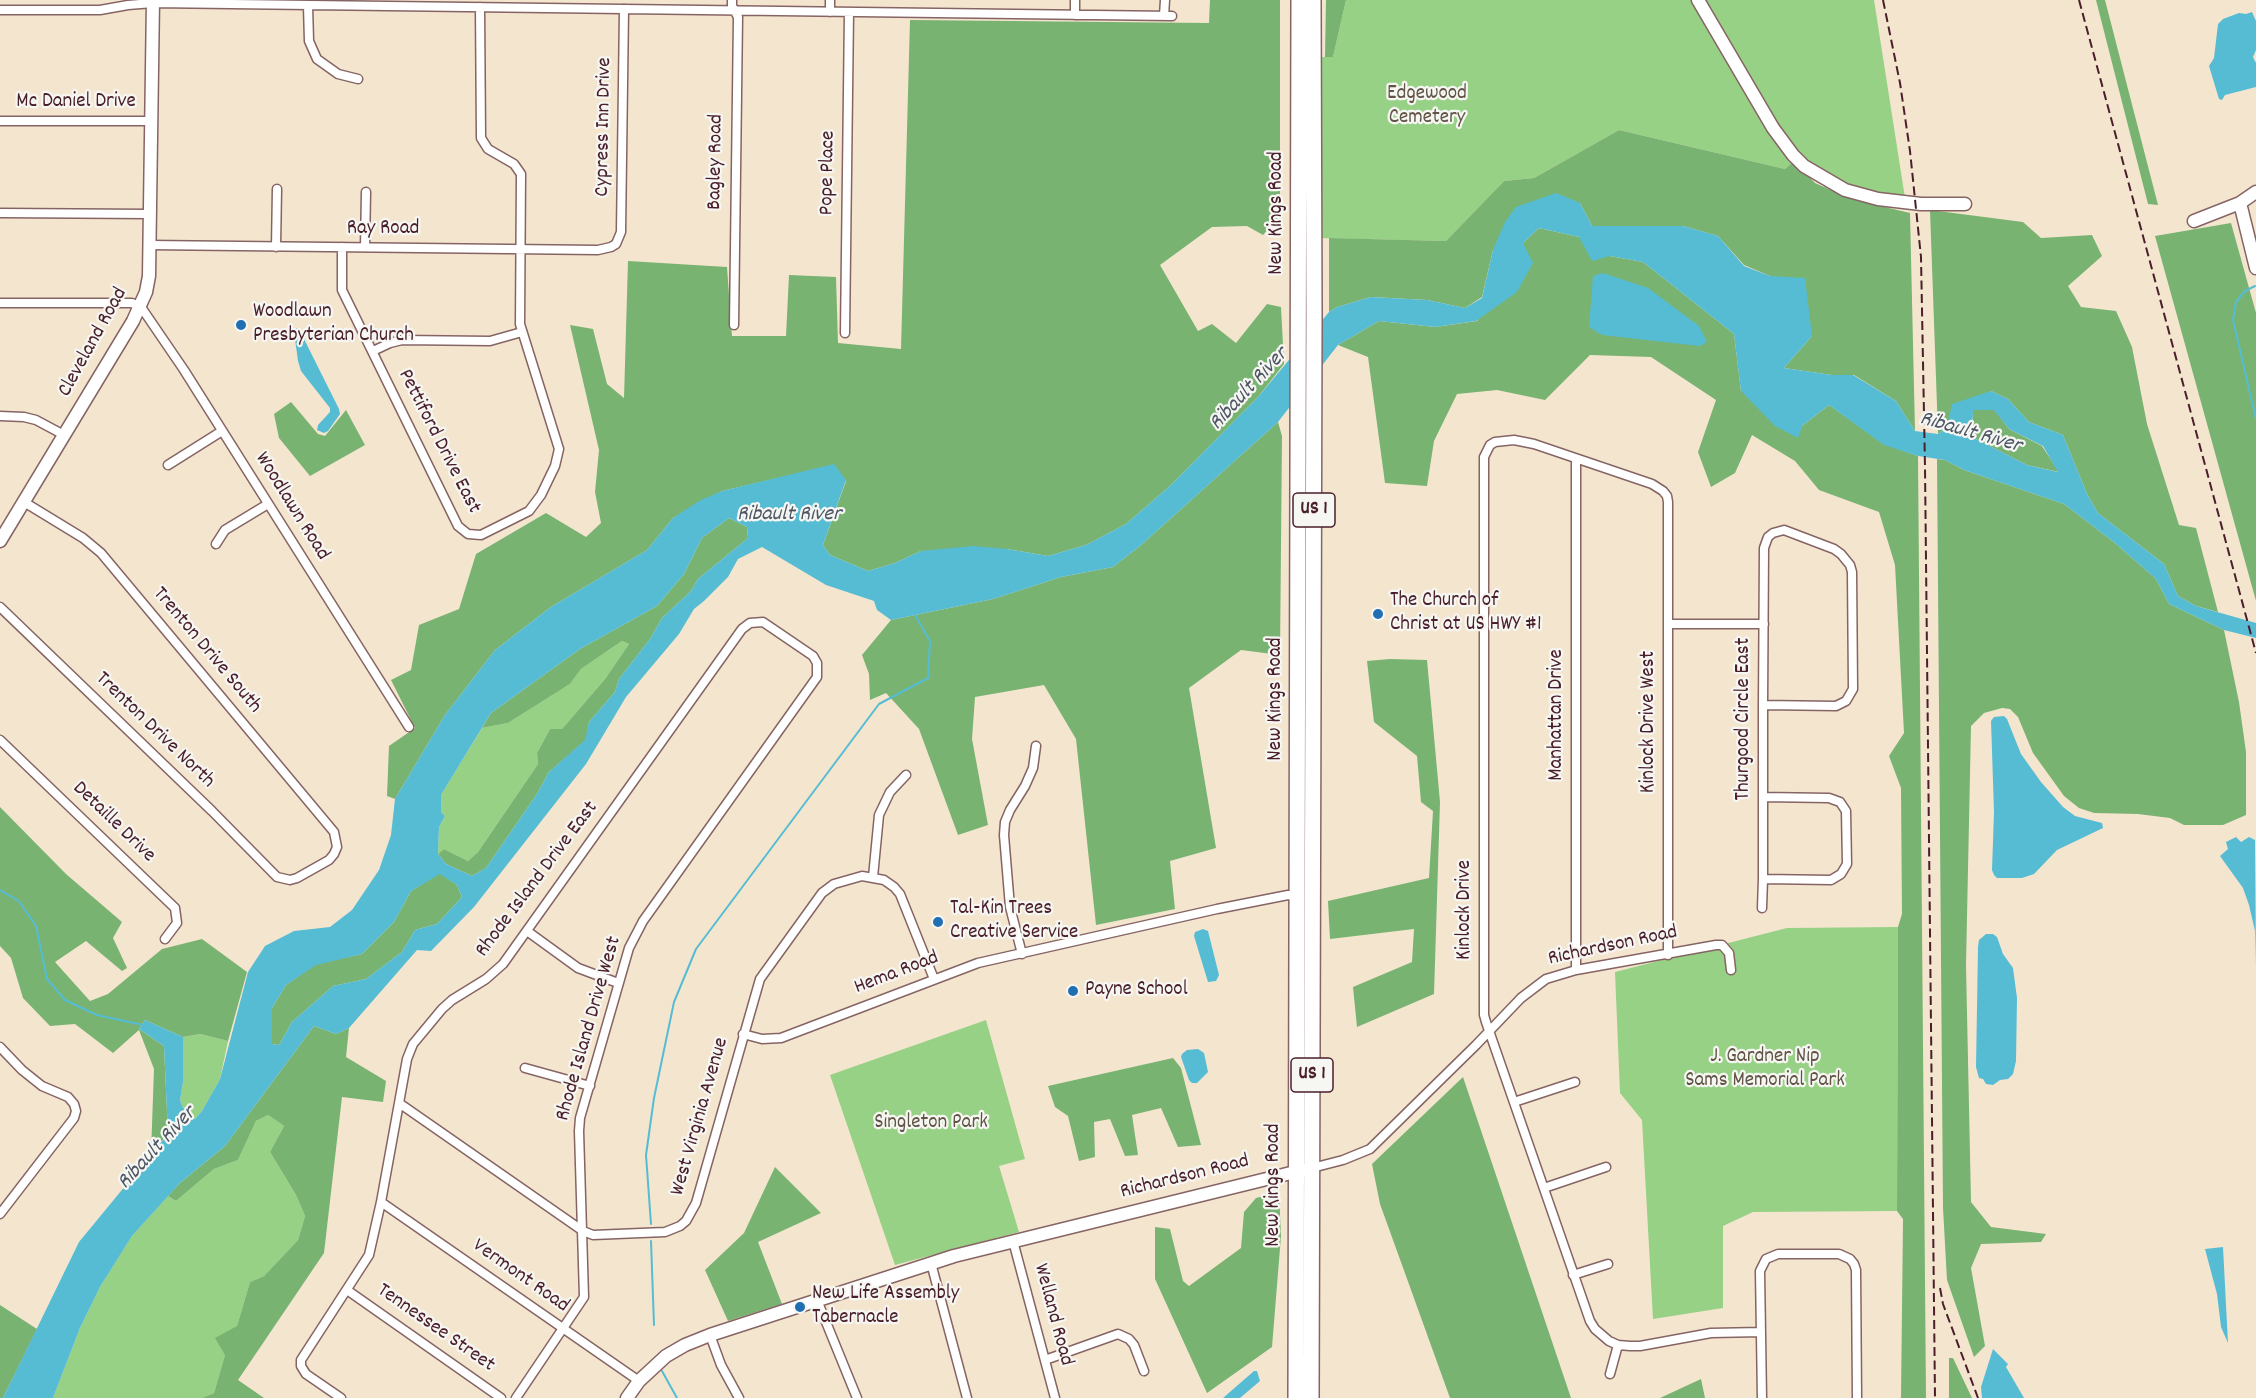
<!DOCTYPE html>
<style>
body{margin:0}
canvas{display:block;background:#f4e5cf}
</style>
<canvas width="2256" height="1398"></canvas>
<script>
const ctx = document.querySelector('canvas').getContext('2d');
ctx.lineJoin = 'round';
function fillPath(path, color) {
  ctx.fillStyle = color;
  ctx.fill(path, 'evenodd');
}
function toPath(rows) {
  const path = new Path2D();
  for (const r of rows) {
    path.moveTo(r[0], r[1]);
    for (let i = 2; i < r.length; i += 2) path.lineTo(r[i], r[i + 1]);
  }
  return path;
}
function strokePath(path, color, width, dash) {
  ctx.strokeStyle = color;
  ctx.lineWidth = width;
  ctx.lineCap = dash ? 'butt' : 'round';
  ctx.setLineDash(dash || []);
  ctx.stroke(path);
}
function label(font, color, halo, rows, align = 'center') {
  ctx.font = font + ' Dekko,sans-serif';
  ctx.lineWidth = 4.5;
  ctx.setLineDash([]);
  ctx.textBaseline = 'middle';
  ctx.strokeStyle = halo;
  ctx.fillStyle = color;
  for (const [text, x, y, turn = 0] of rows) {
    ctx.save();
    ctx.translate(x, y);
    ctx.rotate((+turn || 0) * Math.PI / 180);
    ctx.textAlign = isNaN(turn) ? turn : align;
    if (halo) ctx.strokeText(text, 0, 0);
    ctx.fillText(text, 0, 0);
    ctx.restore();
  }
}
fillPath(toPath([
 [1346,0,1694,0,1794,161,1785,169,1619,130,1534,178,1504,181,1446,241,1318,238,1319,57,1333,57],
 [1704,0,1874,0,1905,198,1877,195,1850,187,1822,172,1801,157,1780,132],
 [622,641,629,644,605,679,562,729,550,729,537,753,538,764,478,852,468,861,444,849,438,854,439,827,445,816,441,812,441,795,482,728,508,723,570,684,581,669],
 [1898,927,1897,1211,1753,1212,1723,1226,1723,1308,1653,1319,1642,1120,1620,1093,1615,972,1787,928],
 [986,1020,1025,1159,999,1166,1019,1232,895,1265,830,1075],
 [200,1034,228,1041,220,1079,202,1111,195,1119,187,1118,180,1100,183,1082,183,1037],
 [268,1115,284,1126,270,1152,296,1195,305,1216,298,1240,264,1276,250,1282,237,1326,225,1355,214,1393,202,1398,53,1398,80,1328,100,1287,132,1236,168,1196,176,1201,214,1169,238,1160,256,1121]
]), '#97d185');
fillPath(toPath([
 [1210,0,1280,0,1280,216,1263,235,1247,226,1212,227,1160,265,1198,331,1212,324,1236,343,1267,304,1281,307,1284,364,1258,397,1171,485,1126,524,1086,545,1048,556,1007,549,921,551,895,563,868,571,830,555,823,545,846,481,834,465,722,491,673,518,647,550,551,607,495,650,445,715,395,799,387,796,389,746,415,728,391,680,411,670,419,625,459,609,476,554,546,513,586,537,601,523,595,492,599,450,570,325,593,329,607,384,624,398,628,261,727,267,732,336,786,336,789,275,836,277,838,343,901,349,910,20,1209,23],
 [1326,0,1346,0,1333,57,1325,57],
 [2096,0,2105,0,2158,205,2148,204],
 [1619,130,1785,169,1794,161,1815,183,1851,199,1910,213,1915,431,1896,401,1854,375,1832,375,1784,368,1812,336,1770,276,1744,265,1718,236,1683,226,1592,226,1580,203,1493,250,1482,297,1465,308,1427,300,1371,297,1337,307,1329,312,1329,238,1446,241,1504,181,1534,178],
 [1930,210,2023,222,2041,238,2092,235,2102,256,2068,286,2081,307,2116,311,2132,347,2147,424,2179,525,2196,528,2218,612,2196,606,2178,596,2164,564,2098,513,2087,494,2063,435,2029,422,2008,399,1991,391,1938,434],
 [2231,223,2256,313,2256,601,2155,236],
 [1539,228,1579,237,1610,256,1643,262,1734,334,1741,391,1802,426,1829,405,1884,444,1918,456,1926,1398,1901,1398,1903,1219,1897,1211,1898,927,1902,914,1901,788,1889,756,1904,733,1895,565,1879,512,1819,490,1795,461,1752,435,1735,473,1711,487,1698,452,1716,400,1651,357,1590,355,1545,400,1497,390,1457,394,1434,441,1427,486,1385,483,1368,357,1338,345,1379,321,1435,327,1477,321,1523,243],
 [291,402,318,434,325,436,346,410,365,445,310,476,279,438,274,414],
 [1973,409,1994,409,2009,429,2042,446,2059,472,2027,465,1972,437],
 [1278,422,1282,436,1280,655,1241,650,1189,688,1216,848,1170,861,1175,909,1096,925,1076,739,1044,685,975,697,972,739,988,825,958,835,919,729,886,693,870,700,869,674,862,655,891,620,993,599,1061,577,1113,567,1140,546],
 [1937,459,1945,460,1964,470,2064,504,2115,543,2156,579,2169,604,2224,630,2239,702,2246,752,2246,815,2223,825,2184,825,2170,818,2138,814,2094,813,2079,808,2064,796,2033,753,2018,717,2010,709,2002,708,1984,713,1971,726,1966,965,1971,1202,1991,1227,2046,1234,2041,1242,1981,1244,1971,1268,1985,1346,1974,1357,1947,1280,1943,1208],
 [729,518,747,527,748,538,698,579,691,591,662,618,650,639,619,679,615,692,589,722,586,740,549,772,537,794,486,868,472,876,446,864,438,854,444,849,468,861,478,852,538,764,537,753,550,729,562,729,605,679,629,644,622,641,581,669,570,684,508,723,482,728,491,713,580,649,657,606,684,574,702,538],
 [1390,659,1427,660,1440,802,1434,994,1357,1027,1353,987,1412,962,1414,929,1330,939,1328,901,1429,878,1433,811,1421,802,1417,756,1374,722,1367,661],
 [0,807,66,874,122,922,113,938,127,968,122,971,86,941,55,962,90,1001,108,994,162,949,202,939,247,972,228,1041,200,1034,183,1037,145,1020,139,1029,164,1046,168,1134,151,1153,154,1069,139,1030,113,1053,75,1024,50,1026,23,998,11,958,0,946],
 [440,873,457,885,462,897,437,924,415,930,402,952,366,979,333,986,292,1022,279,1045,272,1044,272,1008,286,985,316,964,362,954,394,922,411,891],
 [314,1026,336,1034,349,1028,346,1057,386,1081,383,1102,342,1097,324,1253,238,1380,264,1398,202,1398,214,1393,225,1355,215,1338,237,1326,250,1282,264,1276,298,1240,305,1216,296,1195,270,1152,284,1126,268,1115,256,1121,238,1160,214,1169,176,1201,168,1196,180,1183,225,1146],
 [1173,1058,1181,1068,1201,1145,1178,1147,1161,1108,1132,1115,1138,1155,1125,1156,1110,1119,1094,1122,1095,1157,1079,1161,1068,1116,1055,1107,1048,1086],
 [1463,1077,1571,1398,1450,1398,1380,1204,1372,1164],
 [775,1167,821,1213,758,1242,782,1304,728,1321,705,1270,744,1233],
 [1279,1192,1281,1236,1272,1347,1207,1393,1155,1279,1155,1227,1170,1229,1183,1281,1189,1286,1241,1248,1244,1212,1256,1198],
 [0,1305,37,1329,3,1398,0,1398],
 [1949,1358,1953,1358,1972,1398,1949,1398],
 [1701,1379,1705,1398,1660,1398]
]), '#79b372');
fillPath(toPath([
 [2252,12,2256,21,2256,50,2253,57,2256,63,2256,87,2225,95,2222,100,2219,99,2209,66,2214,58,2218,24,2223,19,2239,13,2246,14],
 [1556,193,1580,203,1592,226,1683,226,1718,236,1744,266,1770,276,1805,278,1812,336,1784,368,1832,375,1853,375,1896,401,1915,431,1938,434,1947,427,1952,404,1991,391,2008,399,2029,422,2063,435,2087,494,2098,513,2164,564,2178,596,2196,606,2256,623,2256,638,2224,630,2169,604,2156,579,2115,543,2064,504,1964,470,1945,460,1918,456,1884,445,1829,405,1802,426,1798,438,1775,426,1741,391,1734,334,1643,262,1610,256,1592,261,1579,237,1539,228,1523,243,1533,263,1517,292,1476,321,1435,327,1379,321,1338,345,1278,422,1140,546,1113,567,1061,577,993,599,891,620,877,610,874,601,826,585,762,547,738,559,728,577,704,601,694,609,679,634,626,697,586,764,474,907,431,951,417,950,349,1028,336,1034,314,1026,225,1146,180,1183,132,1236,100,1287,80,1328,53,1398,3,1398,79,1242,168,1134,164,1046,139,1029,145,1020,183,1037,183,1082,180,1100,183,1108,188,1111,187,1118,195,1119,202,1111,220,1079,248,972,265,946,294,931,330,927,352,910,379,870,391,835,395,799,445,715,495,650,551,607,647,550,673,518,699,501,722,491,834,464,846,480,823,545,830,555,868,571,895,563,921,551,973,546,1007,549,1048,556,1086,545,1126,524,1171,485,1258,397,1329,312,1337,307,1371,297,1427,300,1465,308,1482,298,1493,250,1505,222,1516,207],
 [1973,410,1994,410,2009,429,2043,446,2058,472,2027,465,1972,437],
 [729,518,747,527,748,538,698,579,691,591,662,618,650,639,619,679,615,692,589,722,585,740,549,772,537,794,486,868,472,876,446,864,438,854,439,827,445,816,441,812,441,795,491,713,580,649,657,606,684,574,702,538],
 [440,874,457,885,462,897,437,924,415,930,402,952,366,979,333,986,292,1022,279,1045,272,1044,272,1008,286,985,316,965,362,954,394,922,411,891],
 [1603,273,1648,288,1699,326,1707,342,1700,346,1602,335,1589,327,1593,276],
 [296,328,299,329,339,409,340,414,328,431,324,433,317,430,318,425,330,412,330,408,301,371,298,361,294,332],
 [2004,716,2007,719,2021,754,2041,782,2063,807,2075,816,2102,823,2103,828,2057,850,2034,874,2022,878,1997,878,1994,875,1992,870,1994,812,1991,721,1994,717],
 [2236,837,2241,842,2249,837,2255,840,2256,966,2255,931,2249,905,2243,888,2220,856,2228,849,2226,842],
 [1203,929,1208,931,1219,975,1216,981,1208,982,1194,936,1195,932],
 [1986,934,1993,934,1997,937,2003,954,2013,968,2017,998,2016,1061,2013,1074,2008,1079,2000,1080,1993,1085,1986,1084,1983,1079,1979,1078,1976,1067,1978,947,1979,940],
 [1198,1049,1204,1053,1208,1072,1197,1083,1192,1083,1189,1080,1181,1057,1182,1054,1187,1050],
 [2223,1247,2228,1343,2221,1327,2217,1294,2205,1249],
 [1993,1349,2008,1364,2006,1367,2024,1398,1982,1398,1981,1387],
 [1254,1371,1257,1371,1260,1381,1240,1398,1223,1398]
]), '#56bcd4');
strokePath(toPath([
 [2255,286,2245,291,2236,302,2233,320,2256,419],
 [0,890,19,901,36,926,47,979,65,1000,97,1015,143,1025],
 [651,1224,646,1155,654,1098,674,1002,696,949,879,704,928,678,930,641,915,615],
 [651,1241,654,1325],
 [662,1371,677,1398]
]), '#56bcd4', 2);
const street = toPath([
 [732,0,732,6,738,17,734,325],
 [308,6,309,41,317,59,338,74,358,79],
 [0,10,100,10,128,5,153,3,1172,16],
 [830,12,830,0],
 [1075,15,1075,0],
 [1164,16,1165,0],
 [0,121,151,121],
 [0,213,150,214],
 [149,245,598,250,611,247,616,244,621,232,624,9],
 [276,247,277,189],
 [342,247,342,290,458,526,468,534,481,535,529,511,541,495,555,466,559,449,520,324,521,174,514,164,488,149,481,138,480,7],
 [365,247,366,192],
 [0,303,132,303,141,307,184,370,409,727],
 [845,333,849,12],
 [373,351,390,343,402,340,490,341,522,332],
 [0,416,24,417,36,420,64,435],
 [168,465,222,431],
 [216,544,225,530,268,504],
 [0,607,212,811,277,877,290,880,297,878,329,860,334,854,337,847,334,832,101,553,83,538,24,502],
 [1668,624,1764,624],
 [0,740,175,908,177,923,165,939],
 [873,877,879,815,890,792,906,775],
 [1763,879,1831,880,1841,874,1847,864,1846,811,1840,802,1829,798,1763,797],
 [1762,908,1763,879,1763,705,1764,548,1768,537,1773,533,1784,530,1834,549,1841,554,1850,565,1852,572,1853,689,1846,701,1836,706,1763,705],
 [527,931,578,968,618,983],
 [1022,954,1010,907,1004,835,1005,822,1010,810,1025,786,1033,768,1036,746],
 [1668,955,1668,502,1667,496,1663,491,1652,484,1534,444,1514,440,1495,442,1490,445,1484,457,1484,1015,1486,1022,1590,1321,1595,1329,1609,1341,1618,1345,1630,1346,1640,1346,1711,1333,1761,1332],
 [1576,970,1576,459],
 [743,1034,762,1039,781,1038,978,963,1217,909,1288,895,1300,897],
 [0,1047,22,1070,42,1086,68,1097,74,1104,76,1111,74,1118,0,1214],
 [525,1068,590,1086],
 [1514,1102,1575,1082],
 [399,1103,583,1231,593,1235,665,1232,680,1226,686,1221,696,1203,760,979,822,893,834,884,862,876,884,880,894,887,900,894,934,979],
 [1312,1168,1343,1160,1370,1149,1476,1045,1521,998,1546,979,1576,970,1716,945,1722,945,1729,953,1731,970],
 [1544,1188,1606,1167],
 [381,1202,639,1381],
 [1013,1241,1055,1398],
 [931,1263,967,1398],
 [1573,1275,1608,1264],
 [347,1290,501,1398],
 [817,1300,857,1398],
 [710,1335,721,1365,739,1398],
 [1045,1360,1118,1334,1129,1339,1134,1345,1144,1371],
 [1610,1374,1618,1345],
 [341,1398,306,1374,301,1366,301,1360,369,1255,381,1202,407,1059,413,1044,442,1009,452,1000,486,979,503,964,742,629,750,623,763,622,813,656,817,663,817,677,643,921,629,948,580,1118,579,1131,584,1297,516,1398],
 [1762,1398,1760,1271,1766,1259,1778,1254,1839,1254,1850,1259,1854,1264,1856,1270,1857,1398]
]);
const secondary = toPath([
 [1698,0,1773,128,1793,155,1804,166,1845,190,1878,199,1921,204,1965,204],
 [2240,203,2256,268],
 [2194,221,2240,203,2256,192],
 [0,541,133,321,146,292,149,276,153,0],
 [627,1398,639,1381,666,1356,685,1345,710,1335,954,1256,1303,1170]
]);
const highway = toPath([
 [1296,1398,1299,0],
 [1311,1398,1314,315,1313,0]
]);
strokePath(street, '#866464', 11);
strokePath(secondary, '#866464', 15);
strokePath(highway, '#866464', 18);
strokePath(street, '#fff', 8);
strokePath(secondary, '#fff', 12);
strokePath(highway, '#fff', 15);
strokePath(toPath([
 [1883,0,1900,83,1910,151,1921,257,1925,467,1935,1398],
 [2079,0,2256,653],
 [1940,1288,1943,1304,1978,1398]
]), '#4a1f2b', 2, [9, 4.5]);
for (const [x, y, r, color] of [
 [241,325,6,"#1f6fb2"],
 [1378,614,6,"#1f6fb2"],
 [938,922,6,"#1f6fb2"],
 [1073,991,6,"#1f6fb2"],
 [800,1307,6,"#1f6fb2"]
]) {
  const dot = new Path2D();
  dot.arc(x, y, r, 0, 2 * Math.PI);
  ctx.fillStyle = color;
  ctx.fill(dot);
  strokePath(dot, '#f6f6f2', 2);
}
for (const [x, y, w] of [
 [1314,510,42],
 [1312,1075,42]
]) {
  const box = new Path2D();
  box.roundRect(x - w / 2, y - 17, w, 34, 4.5);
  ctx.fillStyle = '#f6f6f2';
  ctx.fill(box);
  strokePath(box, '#4a1f2b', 1.5);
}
label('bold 20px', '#4a1f2b', null, [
 ["US 1",1314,510],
 ["US 1",1312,1075]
]);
label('21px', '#615446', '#f6f6f2', [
 ["Edgewood",1427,95],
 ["Cemetery",1427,119],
 ["J. Gardner Nip",1765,1058],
 ["Sams Memorial Park",1765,1082],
 ["Singleton Park",931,1124]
]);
label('21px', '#4a1f2b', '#f6f6f2', [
 ["Mc Daniel Drive",76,103],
 ["Cypress Inn Drive",605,127,-89],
 ["Bagley Road",717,162,-89],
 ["Pope Place",829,173,-89],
 ["New Kings Road",1278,213,-90],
 ["Ray Road",383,230],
 ["Cleveland Road",94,343,-61],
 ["Pettiford Drive East",438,442,63],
 ["Woodlawn Road",291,507,58],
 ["Trenton Drive South",206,651,50],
 ["New Kings Road",1277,699,-90],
 ["Manhattan Drive",1558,715,-90],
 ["Thurgood Circle East",1745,719,-90],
 ["Kinlock Drive West",1650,722,-90],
 ["Trenton Drive North",154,731,44],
 ["Detaille Drive",113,823,44],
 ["Rhode Island Drive East",538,880,-53],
 ["Kinlock Drive",1466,910,-90],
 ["Richardson Road",1613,947,-12],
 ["Hema Road",897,974,-21],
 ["Rhode Island Drive West",590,1029,-74],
 ["West Virginia Avenue",701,1117,-74],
 ["Richardson Road",1185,1178,-14],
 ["New Kings Road",1275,1185,-90],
 ["Vermont Road",520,1277,35],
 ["Welland Road",1052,1315,75],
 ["Tennessee Street",435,1329,35]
]);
label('21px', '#4a1f2b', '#f6f6f2', [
 ["Woodlawn",253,313],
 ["Presbyterian Church",253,337],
 ["The Church of",1390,602],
 ["Christ at US HWY #1",1390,626],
 ["Tal-Kin Trees",950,910],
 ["Creative Service",950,934],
 ["Payne School",1085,991],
 ["New Life Assembly",812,1295],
 ["Tabernacle",812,1319]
], 'left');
label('italic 22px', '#4e5666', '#f6f6f2', [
 ["Ribault River",1250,390,-47],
 ["Ribault River",1970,434,16],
 ["Ribault River",789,516],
 ["Ribault River",158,1149,-47]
]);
</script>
